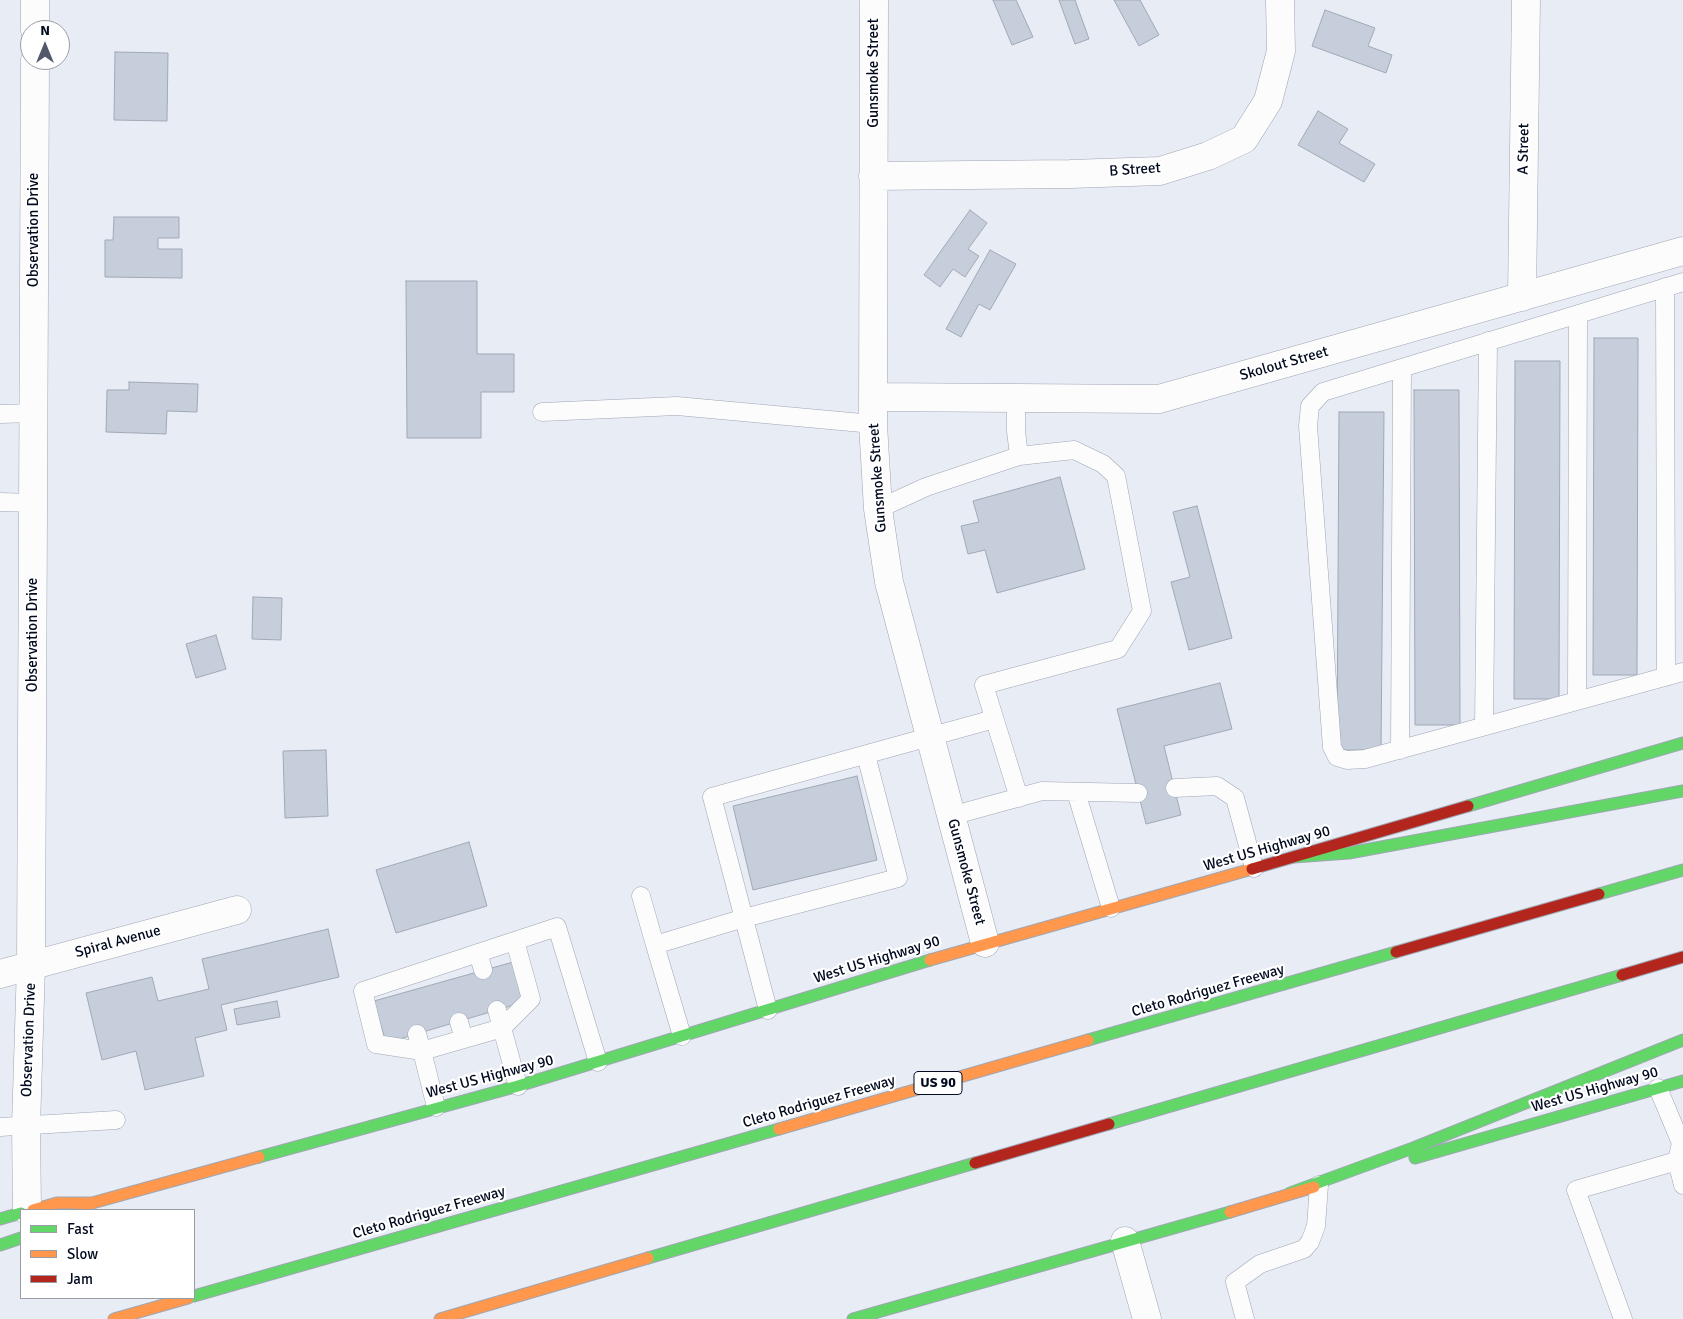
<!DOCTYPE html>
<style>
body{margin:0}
#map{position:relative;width:1683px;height:1319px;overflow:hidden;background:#e8ecf4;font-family:Signika,sans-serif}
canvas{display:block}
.legend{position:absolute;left:20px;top:1209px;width:175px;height:90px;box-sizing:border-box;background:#fff;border:1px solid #9a9da5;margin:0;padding:6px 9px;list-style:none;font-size:15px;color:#020a1f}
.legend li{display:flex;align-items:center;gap:10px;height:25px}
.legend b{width:25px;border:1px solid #9a9da5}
.north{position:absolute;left:20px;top:20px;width:50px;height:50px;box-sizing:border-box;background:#fff;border:1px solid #9a9da5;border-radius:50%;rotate:0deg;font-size:14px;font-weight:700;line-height:20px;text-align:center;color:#020a1f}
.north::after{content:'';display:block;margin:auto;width:18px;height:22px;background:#52596a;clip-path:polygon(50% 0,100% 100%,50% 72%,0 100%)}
</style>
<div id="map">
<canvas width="1683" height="1319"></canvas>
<ul class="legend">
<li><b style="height:6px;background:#63d668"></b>Fast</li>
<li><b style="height:6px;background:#ff974d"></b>Slow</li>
<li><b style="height:6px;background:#b3261e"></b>Jam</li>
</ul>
<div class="north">N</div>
</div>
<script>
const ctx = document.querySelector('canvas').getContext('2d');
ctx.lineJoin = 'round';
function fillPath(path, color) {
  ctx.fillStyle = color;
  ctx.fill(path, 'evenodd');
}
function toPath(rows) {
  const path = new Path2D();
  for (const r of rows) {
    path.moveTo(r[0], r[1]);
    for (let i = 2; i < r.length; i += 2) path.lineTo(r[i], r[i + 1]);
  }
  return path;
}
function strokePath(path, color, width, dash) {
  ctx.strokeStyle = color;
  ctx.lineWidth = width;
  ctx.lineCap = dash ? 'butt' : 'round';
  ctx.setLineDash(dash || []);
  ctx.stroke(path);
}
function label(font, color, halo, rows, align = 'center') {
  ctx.font = font + ' Signika,sans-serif';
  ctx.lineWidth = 4.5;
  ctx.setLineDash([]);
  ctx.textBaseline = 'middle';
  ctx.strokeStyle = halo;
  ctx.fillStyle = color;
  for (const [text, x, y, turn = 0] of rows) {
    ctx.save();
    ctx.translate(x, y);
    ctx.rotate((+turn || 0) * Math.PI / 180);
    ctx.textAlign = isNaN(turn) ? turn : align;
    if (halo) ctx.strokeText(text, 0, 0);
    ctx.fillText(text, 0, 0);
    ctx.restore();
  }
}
const building = toPath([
 [993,0,1016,0,1033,37,1012,45,993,0],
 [1059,0,1075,0,1089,39,1075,44,1059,0],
 [1114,0,1140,0,1159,35,1139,46,1114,0],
 [1325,10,1375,28,1368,46,1392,55,1386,73,1312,46,1325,10],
 [115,52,168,53,167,121,114,120,115,52],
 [1318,111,1348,129,1339,143,1375,164,1364,182,1298,145,1318,111],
 [970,210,987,223,968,249,979,256,965,277,953,269,940,287,924,275,970,210],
 [114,217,179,217,179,238,158,238,158,249,182,249,182,278,105,277,105,240,113,240,114,217],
 [990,250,1016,264,990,310,979,304,961,337,946,329,990,250],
 [406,281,477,281,477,354,514,354,514,392,481,392,481,438,407,438,406,281],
 [1594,338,1638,338,1637,675,1593,675,1594,338],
 [1515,361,1560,361,1559,699,1514,699,1515,361],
 [129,382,198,384,197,412,167,411,166,434,106,432,107,390,129,390,129,382],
 [1414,390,1459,390,1460,725,1415,725,1414,390],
 [1339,412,1384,412,1381,750,1337,750,1339,412],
 [1060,477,1085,569,997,593,985,550,968,554,961,526,979,522,973,501,1060,477],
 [1197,506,1232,638,1189,650,1171,582,1190,577,1173,512,1197,506],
 [253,597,282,598,281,640,252,639,253,597],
 [216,635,226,669,196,678,186,644,216,635],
 [1220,683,1232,729,1164,746,1181,815,1146,824,1117,709,1220,683],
 [326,750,328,816,285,818,283,751,326,750],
 [857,776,877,860,753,890,733,806,857,776],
 [469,842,487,906,396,933,376,870,469,842],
 [328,929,339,977,221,1005,227,1030,195,1038,204,1076,145,1090,136,1051,102,1060,86,993,152,977,158,1001,209,989,202,959,328,929],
 [513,962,524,1002,386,1043,374,1001,513,962],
 [277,1001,280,1017,237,1025,234,1009,277,1001]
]);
fillPath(building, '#c6cedc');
strokePath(building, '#a1a8b6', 1);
const lane = toPath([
 [1683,282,1323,392,1310,406,1308,426,1332,747,1337,757,1347,760,1365,759,1683,672],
 [1665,287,1666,677],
 [1016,399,1016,431,1019,456,1074,450,1103,464,1116,476,1142,611,1118,649,984,685,1019,798],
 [542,412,677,406,873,424],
 [0,414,34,413],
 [0,502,33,503],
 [878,509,926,487,1019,456],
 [1577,701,1578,314],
 [1484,726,1488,341],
 [1400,750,1402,368],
 [1175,788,1217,786,1235,798,1254,868],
 [1076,792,1111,908],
 [951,816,1042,791,1138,793],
 [641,896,655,945],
 [478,953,483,970],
 [497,1010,502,1028,531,999,515,941],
 [768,1010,712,797,994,719],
 [459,1022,464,1039],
 [417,1034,422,1051,502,1028,518,1086],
 [682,1036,655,945,744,918,898,878,866,755],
 [1658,1088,1681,1143,1677,1161,1683,1185],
 [436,1107,422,1051,376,1044,363,991,557,927,598,1062],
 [0,1127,116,1120],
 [1245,1319,1235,1282,1260,1264,1304,1249,1310,1242,1316,1226,1319,1185],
 [1623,1319,1576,1190,1677,1161]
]);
const street = toPath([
 [874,0,873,424,878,509,889,582,985,943],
 [35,30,35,0],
 [873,176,1070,174,1160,171,1208,156,1244,139,1268,101,1281,51,1280,0],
 [1522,297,1526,0],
 [873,397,1159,399,1683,251],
 [0,974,237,910],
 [27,1210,26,1126,31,965,35,60],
 [1125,1241,1147,1319]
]);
const fast = toPath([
 [1468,806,1683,743],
 [1294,857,1349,853,1683,791],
 [1599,894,1683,870],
 [1088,1040,1396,952],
 [1109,1124,1622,975],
 [259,1157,518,1086,930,960],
 [1415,1158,1683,1081],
 [1290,1193,1413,1148,1683,1040],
 [0,1219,21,1213],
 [0,1245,21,1238],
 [648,1258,975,1163],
 [194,1296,779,1129],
 [853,1319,1230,1212]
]);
const slow = toPath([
 [930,960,1252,869],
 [779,1129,1088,1040],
 [33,1210,57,1203,92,1203],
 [83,1210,92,1203,259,1157],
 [1230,1212,1314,1187],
 [114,1319,188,1298],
 [440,1319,648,1258]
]);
const jam = toPath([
 [1252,869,1468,806],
 [1396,952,1599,894],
 [1622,975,1683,957],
 [975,1163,1109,1124]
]);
strokePath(lane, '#9ea6b4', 19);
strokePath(street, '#9ea6b4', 29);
strokePath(fast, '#9ea6b4', 13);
strokePath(slow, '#9ea6b4', 13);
strokePath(jam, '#9ea6b4', 13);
strokePath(lane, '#fcfcfd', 18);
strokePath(street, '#fcfcfd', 28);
strokePath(fast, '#63d668', 11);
strokePath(slow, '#ff974d', 11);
strokePath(jam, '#b3261e', 11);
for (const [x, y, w] of [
 [938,1083,48]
]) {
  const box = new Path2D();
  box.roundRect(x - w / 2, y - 11.5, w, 23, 4);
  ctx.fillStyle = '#fff';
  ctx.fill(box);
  strokePath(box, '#020a1f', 1);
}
label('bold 14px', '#020a1f', null, [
 ["US 90",938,1083]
]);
label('15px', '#020a1f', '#fff', [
 ["Gunsmoke Street",874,73,-90],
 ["A Street",1524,149,-89],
 ["B Street",1135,170,-4],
 ["Observation Drive",34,230,-90],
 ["Skolout Street",1284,364,-16],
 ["Gunsmoke Street",878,478,-94],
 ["Observation Drive",33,635,-90],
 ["West US Highway 90",1267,849,-16],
 ["Gunsmoke Street",966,872,75],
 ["Spiral Avenue",118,942,-15],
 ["West US Highway 90",877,960,-17],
 ["Cleto Rodriguez Freeway",1208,991,-16],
 ["Observation Drive",29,1040,-88],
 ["West US Highway 90",490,1077,-15],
 ["West US Highway 90",1595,1090,-16],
 ["Cleto Rodriguez Freeway",819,1102,-16],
 ["Cleto Rodriguez Freeway",429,1213,-16]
]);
</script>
